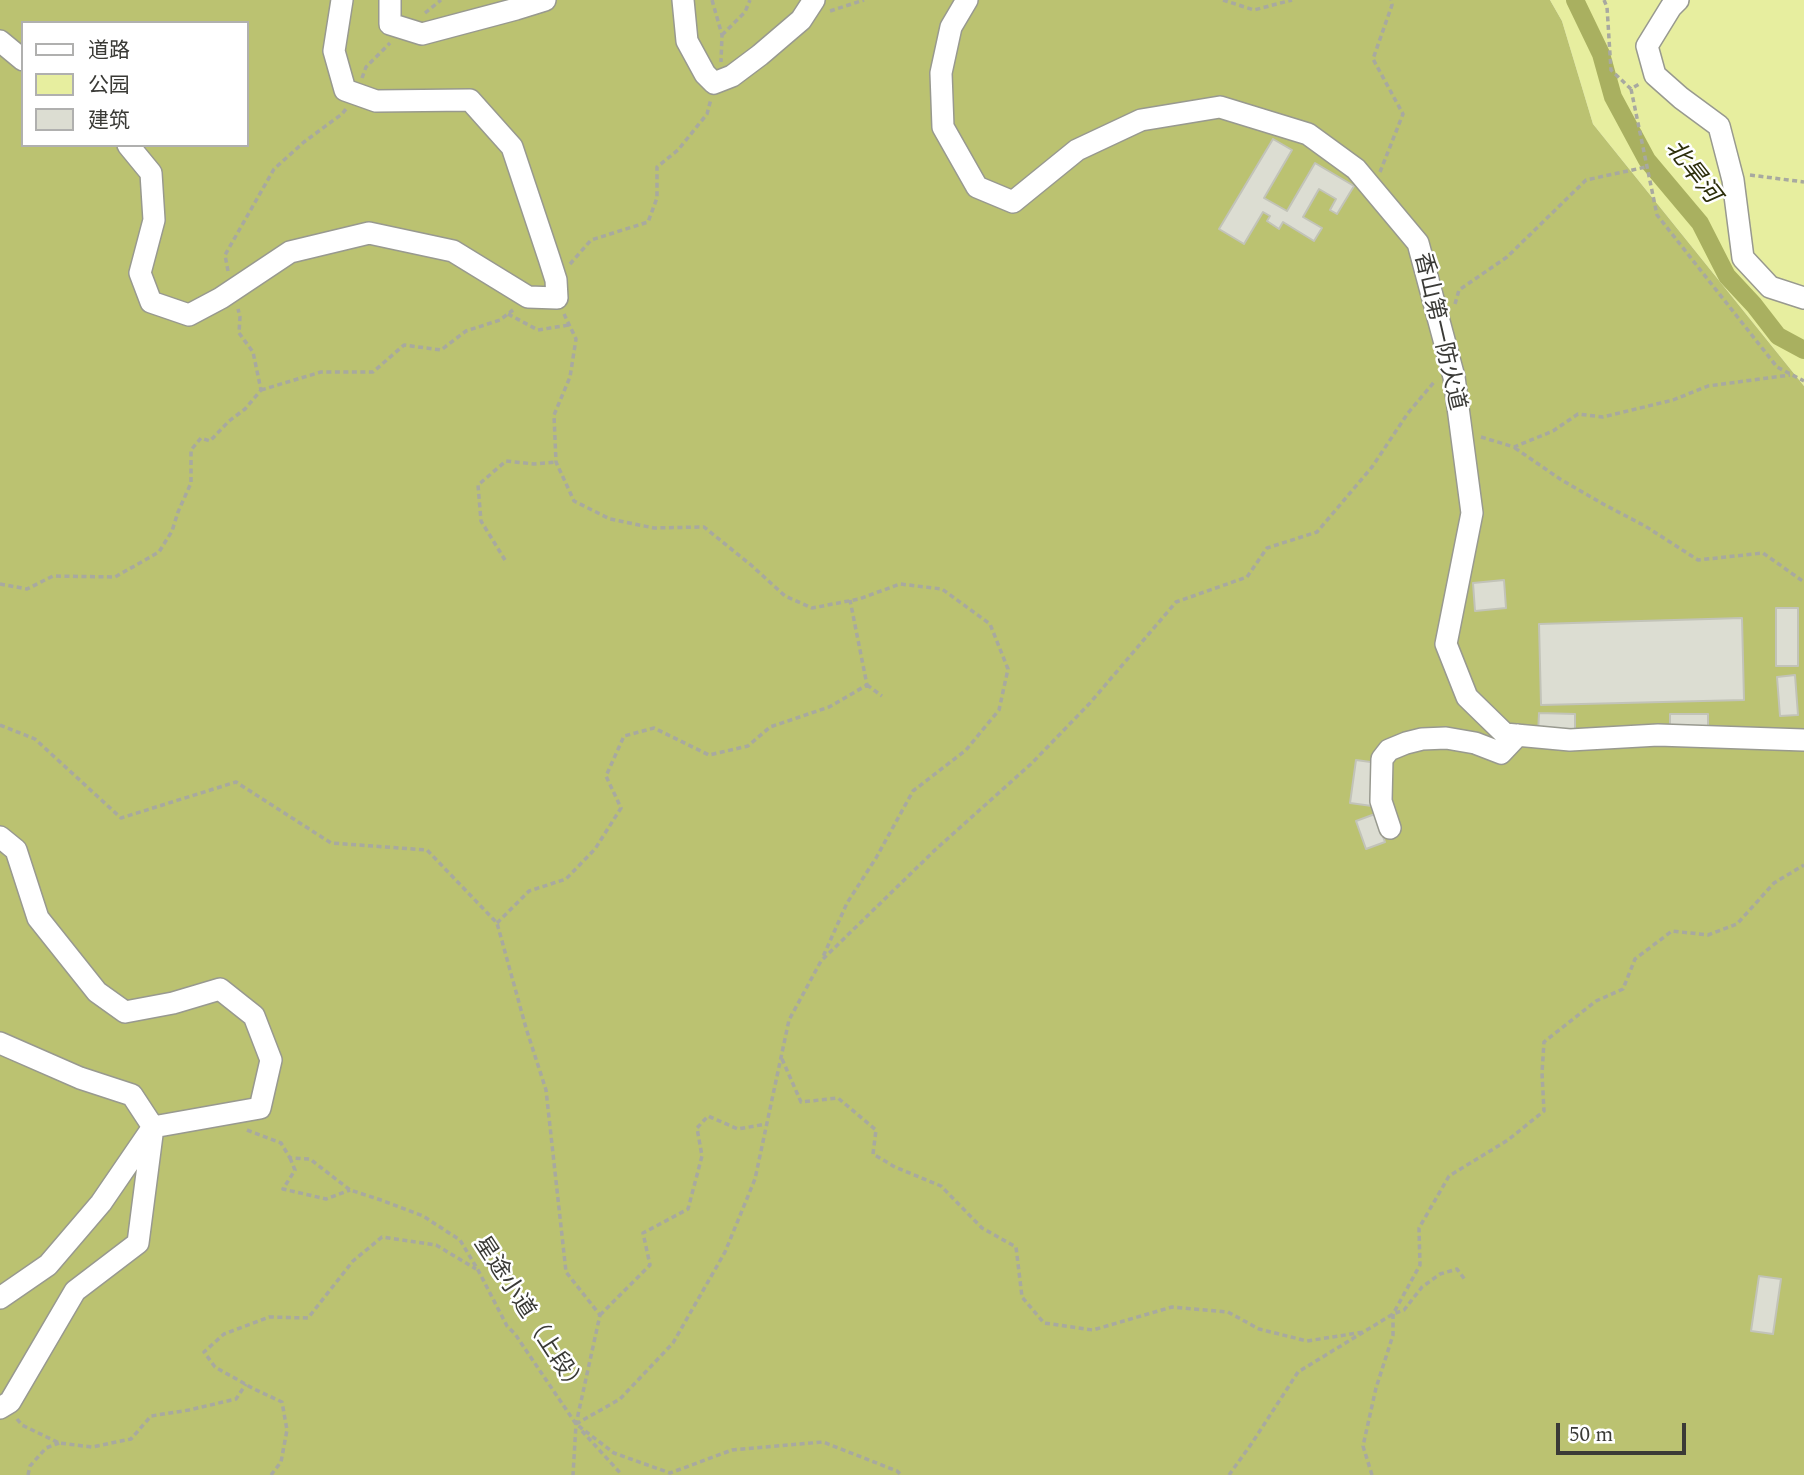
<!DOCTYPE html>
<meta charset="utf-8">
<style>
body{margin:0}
#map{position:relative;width:1804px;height:1475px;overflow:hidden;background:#fafcf0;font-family:Spectral,"Noto Sans SC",serif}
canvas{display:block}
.legend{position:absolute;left:21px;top:21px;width:228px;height:126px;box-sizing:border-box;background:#fff;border:2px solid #b0b0af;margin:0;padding:9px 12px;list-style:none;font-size:21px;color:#3a3a36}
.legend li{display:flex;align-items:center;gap:14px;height:35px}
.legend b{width:35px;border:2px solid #b0b0af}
.scale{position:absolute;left:1556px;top:1423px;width:130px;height:32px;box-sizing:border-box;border:4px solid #3a3a36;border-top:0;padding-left:9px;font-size:21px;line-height:24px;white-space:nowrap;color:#3a3a36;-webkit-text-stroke:5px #fff;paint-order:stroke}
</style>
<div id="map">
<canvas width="1804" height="1475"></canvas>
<ul class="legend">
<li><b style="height:9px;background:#fff"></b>道路</li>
<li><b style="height:19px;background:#e7ee9f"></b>公园</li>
<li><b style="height:19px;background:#dcddd2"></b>建筑</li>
</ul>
<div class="scale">50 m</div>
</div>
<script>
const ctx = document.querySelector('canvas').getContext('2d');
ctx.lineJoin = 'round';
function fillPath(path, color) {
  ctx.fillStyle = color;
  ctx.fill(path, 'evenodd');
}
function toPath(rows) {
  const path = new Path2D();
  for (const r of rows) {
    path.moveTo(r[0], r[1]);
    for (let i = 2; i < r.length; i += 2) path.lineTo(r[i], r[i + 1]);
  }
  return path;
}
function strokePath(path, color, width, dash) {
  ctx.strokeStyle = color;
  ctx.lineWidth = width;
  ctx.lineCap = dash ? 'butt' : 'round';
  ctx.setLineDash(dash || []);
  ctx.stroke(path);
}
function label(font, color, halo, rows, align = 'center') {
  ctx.font = font + ' Spectral,"Noto Sans SC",serif';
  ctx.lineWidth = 5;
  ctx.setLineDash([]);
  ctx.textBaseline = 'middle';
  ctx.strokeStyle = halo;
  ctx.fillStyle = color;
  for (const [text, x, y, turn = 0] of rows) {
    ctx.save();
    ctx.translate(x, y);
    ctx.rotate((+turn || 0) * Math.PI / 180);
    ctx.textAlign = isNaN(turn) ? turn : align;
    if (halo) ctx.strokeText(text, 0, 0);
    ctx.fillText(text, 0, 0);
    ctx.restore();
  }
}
fillPath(toPath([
 [1550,0,1804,0,1804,386,1593,124,1562,21]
]), '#e7ee9f');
fillPath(toPath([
 [0,0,1550,0,1562,21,1593,124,1804,386,1804,1475,0,1475],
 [23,23,247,23,247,145,23,145]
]), '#bbc271');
strokePath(toPath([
 [1575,0,1601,54,1613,97,1647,160,1700,223,1727,276,1754,305,1778,336,1804,350]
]), '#a9b060', 18);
const building = toPath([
 [1273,139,1292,150,1264,198,1287,211,1315,163,1354,186,1337,214,1330,210,1336,199,1319,189,1303,217,1322,228,1314,241,1283,222,1279,229,1267,221,1270,216,1263,212,1244,244,1219,229,1273,139],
 [1504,580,1506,608,1475,611,1473,583,1504,580],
 [1776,608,1798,608,1798,666,1776,666,1776,608],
 [1742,618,1744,700,1541,705,1539,624,1742,618],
 [1795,675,1798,715,1780,716,1777,677,1795,675],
 [1539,713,1575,714,1575,735,1538,734,1539,713],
 [1670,714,1708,714,1708,730,1670,730,1670,714],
 [1356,760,1378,763,1372,806,1350,803,1356,760],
 [1375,814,1385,842,1366,849,1356,821,1375,814],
 [1759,1276,1781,1279,1773,1334,1751,1331,1759,1276]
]);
fillPath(building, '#dcddd2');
strokePath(building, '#c2c3b8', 2);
const minor = toPath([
 [390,0,390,24,422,34,516,9,545,0],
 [683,0,687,41,705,74,714,83,732,76,760,55,801,20,814,0],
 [967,0,951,27,941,73,943,127,977,187,1013,202,1077,150,1141,120,1220,107,1308,134,1356,169,1418,243,1454,377,1472,513,1446,644,1467,697,1505,734,1570,740,1658,735,1804,740],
 [1678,0,1671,7,1647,46,1655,75,1681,98,1719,126,1733,180,1743,258,1770,287,1804,298],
 [0,41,23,60],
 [128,145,151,173,154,220,140,273,151,302,189,315,221,298,290,252,369,233,453,251,528,297,557,298,556,280,549,258,512,147,470,100,376,101,345,90,334,51,342,0],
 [1390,828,1381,801,1382,759,1389,750,1406,743,1422,739,1446,738,1475,743,1501,753,1518,735],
 [0,837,16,850,38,918,97,992,125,1012,173,1003,220,989,254,1016,271,1060,260,1108,153,1127,138,1243,75,1291,10,1402,0,1408],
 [0,1043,80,1078,132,1095,153,1127,101,1203,48,1265,0,1298]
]);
strokePath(minor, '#98998f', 24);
strokePath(toPath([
 [712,0,722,35,721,62],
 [1223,0,1254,10,1292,0],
 [1604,0,1607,7,1611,70,1631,89,1641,83],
 [830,11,864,0],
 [425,13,441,0],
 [722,35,745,12,750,0],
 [362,78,366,67,390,43],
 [1631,89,1657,215,1777,367,1804,381],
 [1380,172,1403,114,1373,59,1392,5,1391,0],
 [1750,175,1804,182],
 [570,264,591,240,648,222,657,198,657,167,678,150,707,114,711,99],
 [228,271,225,255,274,169,304,142,342,114,346,109],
 [1455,304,1459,290,1507,257,1586,180,1646,167],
 [508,314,538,330,569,325],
 [564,314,576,339,570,377,554,415,556,462,574,501,610,519,654,528,704,527,751,565,785,596,812,608,859,599,900,584,942,589,990,624,1008,669,999,710,966,750,913,791,876,858,847,903,822,959],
 [261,390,321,372,373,372,404,345,441,350,466,331,500,320,513,310],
 [1481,437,1514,447,1553,431,1578,414,1603,417,1673,400,1708,386,1790,375],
 [1515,448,1560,479,1605,505,1645,526,1698,560,1763,553,1804,582],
 [505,560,481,521,478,485,506,461,534,464,556,462],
 [0,584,27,589,53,576,115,577,159,552,172,531,178,512,191,483,191,450,201,438,210,441,229,421,245,409,261,390,253,352,239,333,240,317,238,309],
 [867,685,882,696],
 [0,725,35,739,121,818,236,782,331,843,427,850,497,923,526,1028,546,1090,566,1272,600,1315,576,1424,573,1475],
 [497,923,529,891,566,879,595,849,621,808,606,776,624,736,654,728,709,755,748,746,770,727,829,707,867,685,850,600],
 [782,1059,801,1102,838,1098,876,1130,873,1154,895,1167,941,1186,982,1228,1016,1247,1022,1297,1044,1323,1093,1330,1172,1307,1228,1312,1259,1329,1307,1341,1364,1332],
 [247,1130,281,1143,290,1158,310,1159,350,1190,381,1200,423,1216,460,1240,478,1270,507,1326,515,1334,576,1424,614,1453,670,1473,732,1450,823,1442,897,1471,901,1475],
 [290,1158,295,1170,283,1189,326,1199,350,1190],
 [600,1315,650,1265,643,1233,688,1209,702,1156,697,1128,708,1116,738,1129,766,1124],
 [17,1419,22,1425,59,1443,92,1447,131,1439,151,1416,189,1410,236,1399,246,1384],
 [576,1424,620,1399,673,1343,725,1252,755,1179,789,1020,821,961,935,850,1032,763,1090,703,1176,602,1247,577,1267,548,1317,532,1372,467,1408,413,1435,381],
 [582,1431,622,1475],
 [28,1475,30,1466,46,1448,59,1443],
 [271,1475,281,1462,287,1430,282,1402,254,1389,215,1367,204,1352,224,1334,269,1317,308,1318,353,1261,382,1237,436,1245,476,1269],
 [1229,1475,1252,1443,1298,1372,1393,1314,1404,1310,1422,1287,1440,1274,1457,1269,1466,1281],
 [1372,1475,1363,1446,1376,1388,1393,1335,1393,1314,1420,1265,1419,1228,1449,1176,1508,1140,1544,1111,1542,1073,1544,1042,1596,1001,1623,989,1635,959,1672,931,1708,935,1737,924,1774,883,1804,865]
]), '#a8a9a0', 3.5, [5, 3.5]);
strokePath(minor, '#fff', 21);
label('23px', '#3a3a36', '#fff', [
 ["香山第一防火道",1438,332,77],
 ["星途小道（上段）",528,1317,57]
]);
label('italic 24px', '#2c2e0a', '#fff', [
 ["北旱河",1691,173,52]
]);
</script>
